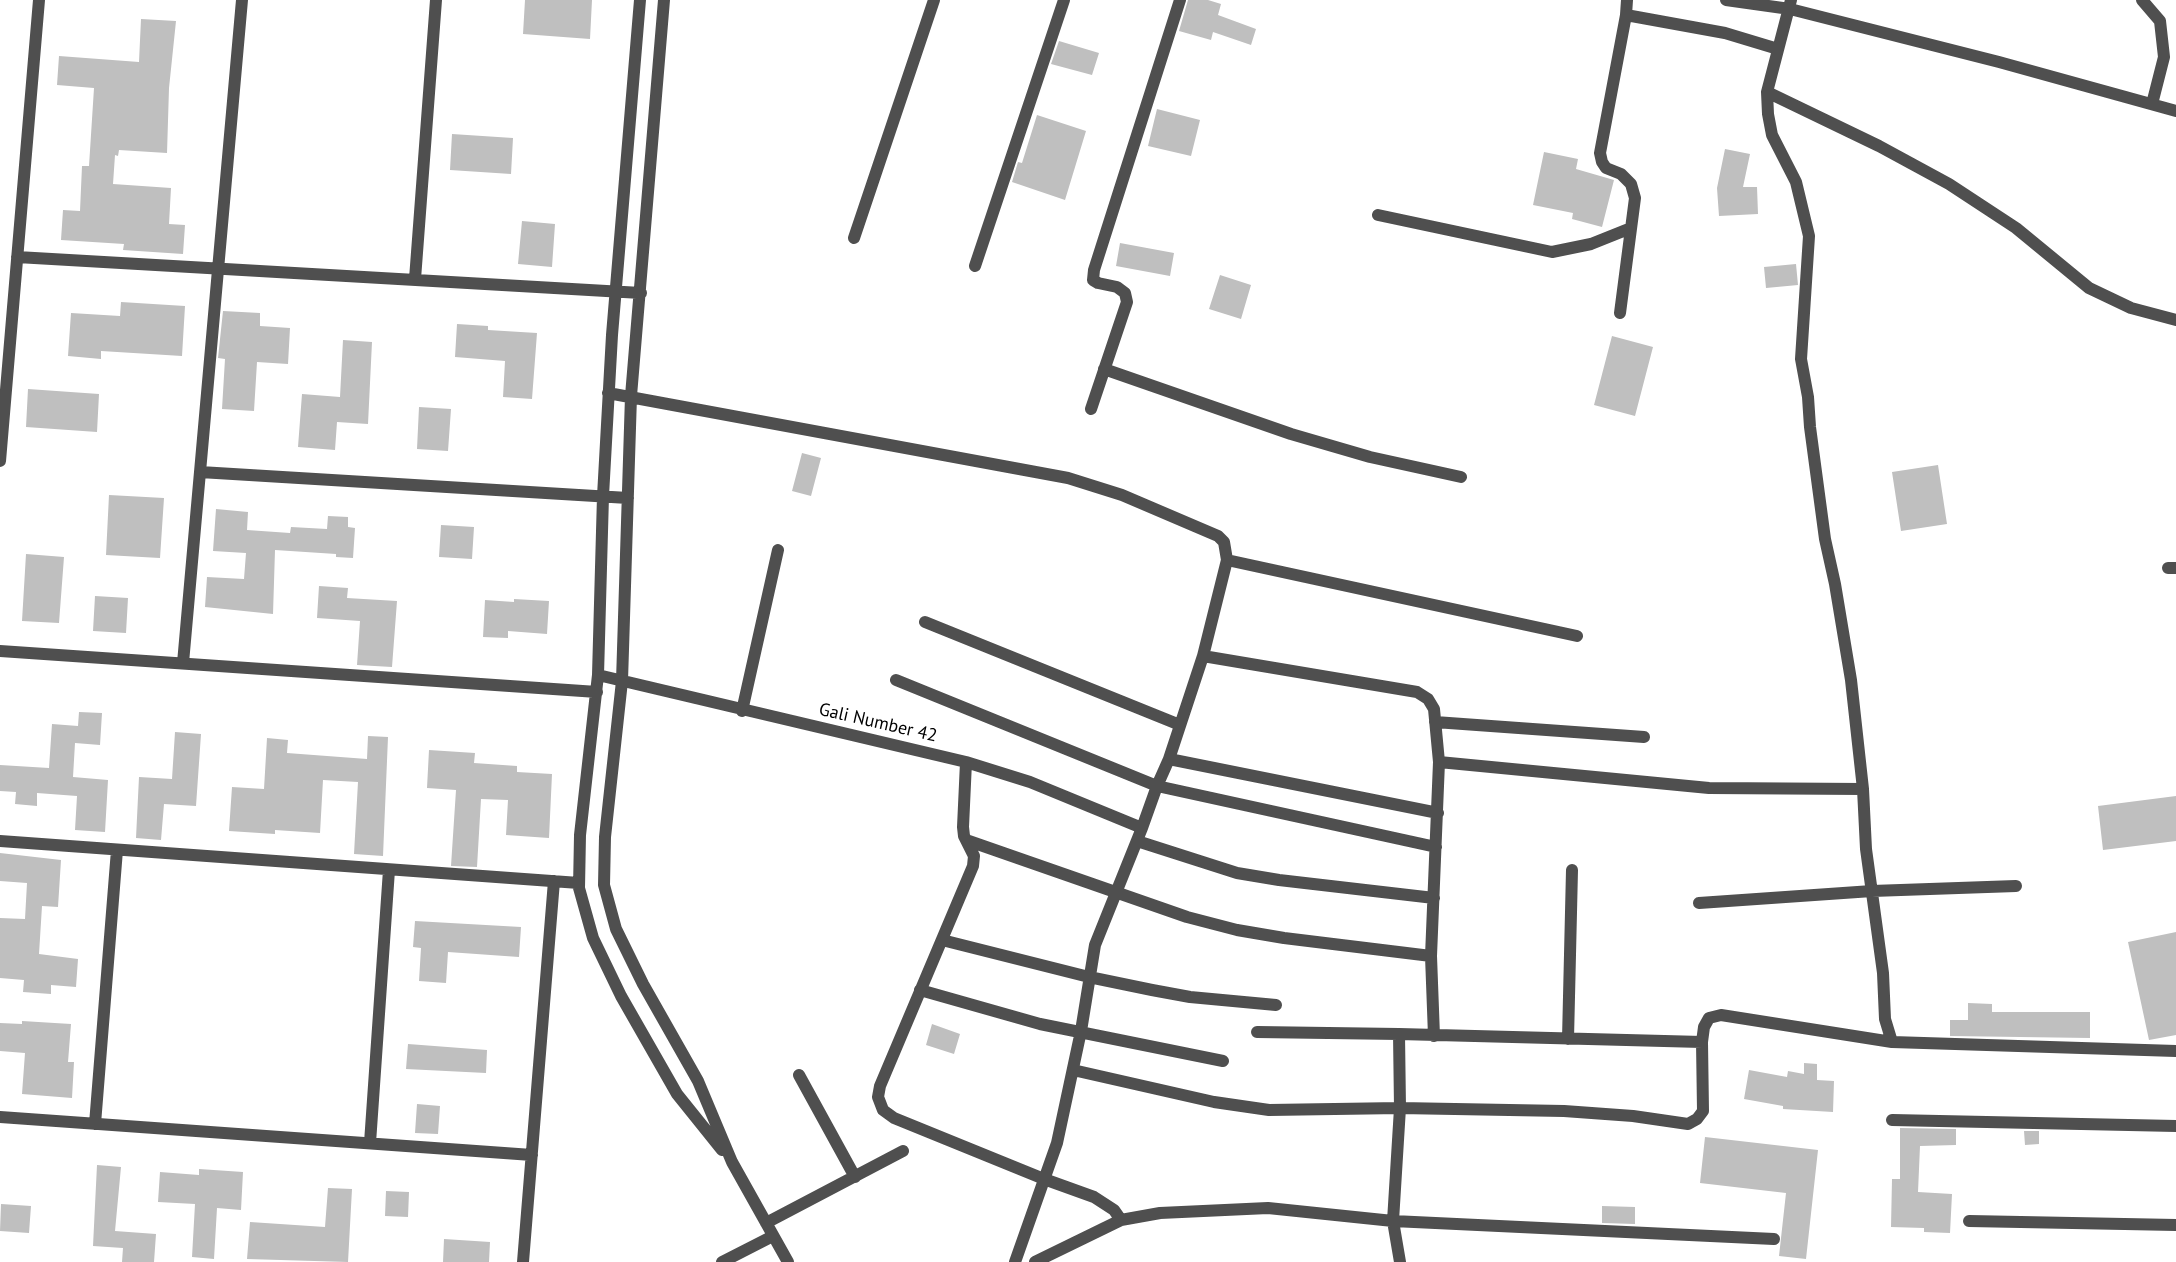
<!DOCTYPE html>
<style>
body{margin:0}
canvas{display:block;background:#fff}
</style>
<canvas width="2176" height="1262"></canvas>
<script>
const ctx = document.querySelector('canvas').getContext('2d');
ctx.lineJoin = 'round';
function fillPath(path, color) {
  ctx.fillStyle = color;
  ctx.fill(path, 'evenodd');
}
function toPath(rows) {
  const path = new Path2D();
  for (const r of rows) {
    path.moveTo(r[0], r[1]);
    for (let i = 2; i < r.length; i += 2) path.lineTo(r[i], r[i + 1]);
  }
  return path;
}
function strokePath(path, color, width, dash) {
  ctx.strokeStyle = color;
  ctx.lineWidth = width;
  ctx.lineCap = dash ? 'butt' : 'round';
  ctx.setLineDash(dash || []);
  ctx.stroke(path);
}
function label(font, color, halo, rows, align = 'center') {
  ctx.font = font + ' "PT Sans",sans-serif';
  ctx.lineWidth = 4;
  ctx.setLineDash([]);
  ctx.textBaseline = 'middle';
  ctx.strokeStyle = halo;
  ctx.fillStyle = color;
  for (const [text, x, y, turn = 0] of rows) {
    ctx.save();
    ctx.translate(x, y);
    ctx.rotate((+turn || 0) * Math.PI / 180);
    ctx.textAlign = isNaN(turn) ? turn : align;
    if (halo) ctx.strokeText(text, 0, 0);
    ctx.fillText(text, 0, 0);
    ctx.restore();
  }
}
fillPath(toPath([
 [525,0,592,0,590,39,523,34],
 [1188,0,1208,0,1221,4,1218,15,1256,29,1251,45,1213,32,1211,40,1179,31],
 [141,19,176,21,169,88,167,153,119,150,118,156,115,155,113,184,171,188,169,224,185,225,183,254,123,250,124,244,61,240,63,210,80,211,82,166,89,166,94,88,57,85,59,56,139,62],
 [1059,41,1099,53,1092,75,1051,64],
 [1157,109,1200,120,1191,156,1148,146],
 [1037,115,1086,131,1065,200,1012,182,1018,162,1022,163],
 [452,134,513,138,511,174,450,170],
 [1725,149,1750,154,1743,187,1757,187,1758,214,1719,216,1717,188],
 [1544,152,1578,159,1576,169,1614,180,1602,227,1572,219,1573,213,1533,205],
 [522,221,555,224,552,267,518,264],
 [1120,243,1174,253,1170,276,1116,266],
 [1796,264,1798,285,1766,288,1764,267],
 [1220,275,1251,285,1241,319,1209,309],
 [121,302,185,306,182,356,101,351,101,359,68,356,71,313,120,316],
 [223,311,260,313,260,326,290,328,288,364,257,362,254,411,222,409,225,359,218,358],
 [457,324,488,326,488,330,537,333,532,399,503,397,505,361,455,357],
 [1612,336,1653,347,1635,416,1594,405],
 [343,340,372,342,368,424,337,422,335,450,298,447,302,394,340,397],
 [28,389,99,394,97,432,26,427],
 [419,407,451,409,448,451,417,449],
 [802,453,821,458,811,496,792,491],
 [1938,465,1947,524,1901,531,1892,472],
 [109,495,164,498,160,558,106,555],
 [216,509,248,512,247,530,290,533,291,527,327,529,328,516,348,517,348,527,355,528,353,558,336,557,336,554,275,550,273,614,205,607,207,577,244,579,246,553,213,551],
 [441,525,474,527,472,559,439,557],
 [26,554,64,557,59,623,22,621],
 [319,586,348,588,347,598,397,601,392,667,357,665,360,621,317,618],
 [95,596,128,598,126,633,93,631],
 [514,599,549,601,547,634,508,631,508,638,483,637,485,600,514,602],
 [79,712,102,713,100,745,75,743,73,777,108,780,105,832,75,830,77,796,37,793,37,806,15,804,16,792,0,791,0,765,49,768,52,724,78,726],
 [175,732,201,734,196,806,164,804,161,840,136,838,139,777,172,779],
 [368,736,388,737,383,856,354,854,358,782,323,780,320,833,275,830,275,834,229,831,232,787,264,789,267,738,288,740,287,753,367,759],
 [429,750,475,753,474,763,517,766,517,772,552,774,549,838,506,835,508,800,481,799,477,867,451,866,456,790,427,788],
 [2176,796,2176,841,2103,850,2098,806],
 [0,853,61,860,58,907,42,906,39,954,78,959,76,987,51,985,51,994,23,992,24,980,0,978,0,918,25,919,27,883,0,881],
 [415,921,521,927,519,957,448,952,446,983,419,981,421,948,413,947],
 [2176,932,2176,1035,2149,1040,2128,942],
 [1968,1003,1992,1004,1992,1012,2090,1012,2090,1038,1950,1036,1950,1020,1968,1020],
 [22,1021,71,1024,68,1062,74,1062,72,1098,22,1094,25,1053,0,1051,0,1023,22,1024],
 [932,1024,960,1034,954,1054,926,1045],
 [408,1044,487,1050,486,1073,406,1069],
 [1804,1063,1817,1064,1817,1080,1834,1081,1833,1112,1783,1109,1783,1106,1744,1099,1749,1070,1787,1077,1788,1071,1804,1074],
 [417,1104,440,1106,438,1134,415,1133],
 [1900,1128,1956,1129,1956,1145,1920,1146,1918,1192,1952,1194,1950,1233,1924,1232,1924,1228,1891,1227,1892,1179,1900,1179],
 [2024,1131,2039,1131,2039,1144,2025,1145],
 [1705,1137,1818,1150,1806,1259,1779,1256,1786,1193,1700,1183],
 [97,1165,121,1167,115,1231,156,1234,154,1262,122,1262,123,1248,93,1246],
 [199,1169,243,1172,241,1210,217,1208,214,1259,192,1257,195,1204,158,1202,160,1172,199,1175],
 [328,1188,352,1189,348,1262,247,1259,250,1222,325,1227],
 [386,1191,409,1192,408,1217,385,1216],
 [1,1204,31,1206,29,1233,0,1231],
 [1602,1206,1635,1207,1635,1224,1602,1223],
 [444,1239,490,1242,489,1262,443,1262]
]), '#bfbfbf');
strokePath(toPath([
 [640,0,612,335,603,496,598,675,580,835,579,888,593,938,621,996,677,1094,722,1150],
 [664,0,631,396,622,681,605,837,604,885,616,929,643,984,698,1081,732,1162,788,1262],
 [1726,0,1790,9,1999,62,2176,111],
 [1791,0,1767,92,1768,114,1772,135,1796,182,1809,236,1801,359,1808,397,1810,427,1825,539,1835,584,1851,680,1863,789,1866,849,1883,973,1885,1019,1892,1042,2176,1051],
 [2142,0,2160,21,2164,57,2152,104],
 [1626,15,1725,33,1778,49],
 [1767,92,1879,146,1949,184,2016,228,2089,288,2131,308,2176,320],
 [1378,215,1552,252,1591,244,1631,228],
 [854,238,934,0],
 [17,257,641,293],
 [975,266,1064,0],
 [415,279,436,0],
 [1620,313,1635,198,1631,184,1621,174,1606,168,1602,162,1600,153,1626,15,1627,0],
 [1104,369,1291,434,1370,457,1461,477],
 [608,393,1068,478,1122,495,1218,536,1224,542,1227,560,1203,656,1169,759,1157,786,1142,828,1095,945,1081,1031,1057,1143,1015,1262],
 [1091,409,1127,302,1125,293,1117,287,1098,283,1093,280,1094,270,1180,0],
 [0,461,39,0],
 [200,472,628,498],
 [1227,560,1577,636],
 [2168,568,2176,568],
 [925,622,1180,725],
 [0,651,597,692],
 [1203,656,1417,692,1428,699,1434,709,1439,762,1431,956],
 [183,663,242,0],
 [598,675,966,762,1030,782,1142,828],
 [896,680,1157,786,1436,847],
 [742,711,778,550],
 [1435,722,1644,737],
 [1169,759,1438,813],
 [966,762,963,827,964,836,974,856,973,866,880,1086,878,1097,883,1110,894,1118,1044,1179,1094,1197,1114,1210,1121,1220],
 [1439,762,1709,788,1863,789],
 [966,840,1187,917,1237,930,1284,938,1431,956,1434,1036],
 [0,841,579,883],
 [1137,841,1237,873,1279,880,1434,898],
 [1699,903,1872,891,2016,886],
 [942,940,1089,977,1152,990,1190,997,1276,1005],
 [920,990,1040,1024,1223,1061],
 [1257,1032,1399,1034],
 [1568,1039,1572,870],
 [1073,1070,1214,1102,1269,1110,1400,1108,1399,1034,1702,1042],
 [799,1075,855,1177],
 [0,1117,532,1155],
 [1892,1120,2176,1126],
 [95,1124,117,850],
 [370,1143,389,870],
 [1969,1221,2176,1225],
 [766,1223,903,1151],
 [523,1262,554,881],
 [722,1262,773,1236],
 [1035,1262,1121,1220,1160,1213,1268,1208,1393,1221,1400,1108,1564,1111,1633,1116,1688,1124,1697,1119,1703,1111,1702,1042,1704,1027,1709,1018,1721,1015,1892,1042],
 [1400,1262,1393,1221,1774,1239]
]), '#4f4f4f', 12);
label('18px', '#000', '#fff', [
 ["Gali Number 42",878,723,13]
]);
</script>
